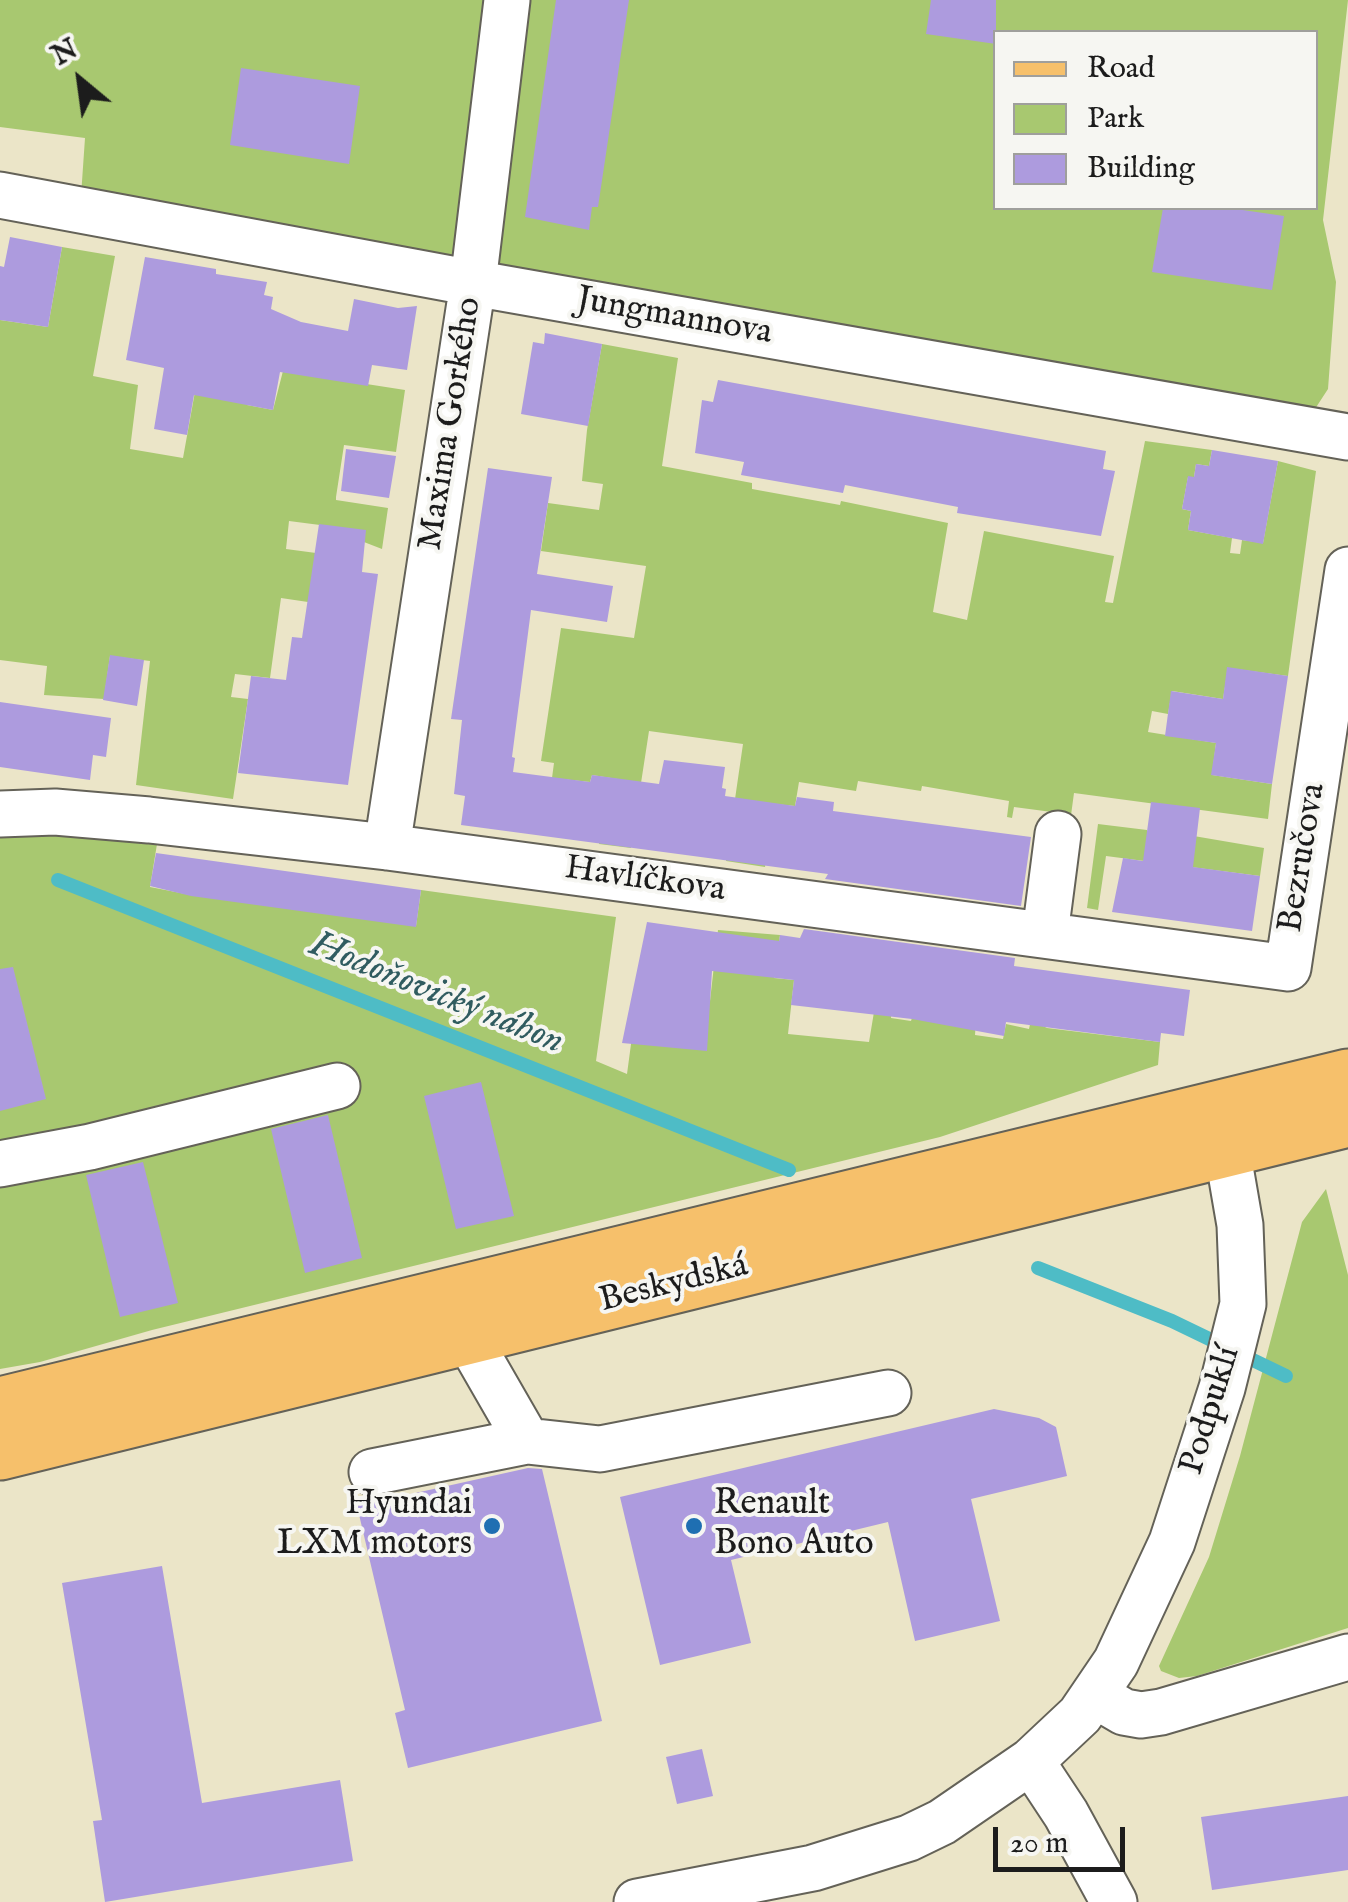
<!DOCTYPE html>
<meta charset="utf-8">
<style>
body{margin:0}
#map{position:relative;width:1348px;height:1902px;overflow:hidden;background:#ebe5c8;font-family:"IM FELL English",serif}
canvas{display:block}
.legend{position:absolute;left:993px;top:30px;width:325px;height:180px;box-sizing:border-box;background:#f6f6f2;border:2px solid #9f9f9c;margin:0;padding:12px 18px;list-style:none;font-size:30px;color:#1c1c1c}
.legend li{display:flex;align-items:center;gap:20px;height:50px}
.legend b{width:50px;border:2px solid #9f9f9c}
.north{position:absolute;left:30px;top:30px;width:100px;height:100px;-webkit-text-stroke:8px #f6f6f2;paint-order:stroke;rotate:331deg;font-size:28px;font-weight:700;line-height:40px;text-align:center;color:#1c1c1c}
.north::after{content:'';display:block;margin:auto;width:35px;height:45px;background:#1c1c1c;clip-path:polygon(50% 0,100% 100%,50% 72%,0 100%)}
.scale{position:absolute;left:993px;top:1827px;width:132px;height:45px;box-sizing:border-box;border:5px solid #1c1c1c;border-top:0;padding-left:12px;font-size:30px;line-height:35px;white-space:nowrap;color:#1c1c1c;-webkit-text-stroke:8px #f6f6f2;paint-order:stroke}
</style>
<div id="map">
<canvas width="1348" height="1902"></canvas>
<ul class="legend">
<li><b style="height:12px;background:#f6c06b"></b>Road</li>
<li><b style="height:28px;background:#a8c870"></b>Park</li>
<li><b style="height:28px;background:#ad9bde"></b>Building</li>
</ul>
<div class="north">N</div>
<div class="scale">20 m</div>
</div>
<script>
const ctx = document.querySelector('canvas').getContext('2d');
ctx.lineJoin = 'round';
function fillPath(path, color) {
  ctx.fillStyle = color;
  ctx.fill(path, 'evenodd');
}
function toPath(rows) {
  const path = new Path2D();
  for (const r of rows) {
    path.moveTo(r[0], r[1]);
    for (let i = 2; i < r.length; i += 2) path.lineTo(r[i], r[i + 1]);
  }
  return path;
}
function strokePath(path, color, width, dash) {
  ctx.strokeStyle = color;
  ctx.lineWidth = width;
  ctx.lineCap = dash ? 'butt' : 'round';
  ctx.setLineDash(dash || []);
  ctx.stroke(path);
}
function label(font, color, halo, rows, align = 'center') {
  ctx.font = font + ' "IM FELL English",serif';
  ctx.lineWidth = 8;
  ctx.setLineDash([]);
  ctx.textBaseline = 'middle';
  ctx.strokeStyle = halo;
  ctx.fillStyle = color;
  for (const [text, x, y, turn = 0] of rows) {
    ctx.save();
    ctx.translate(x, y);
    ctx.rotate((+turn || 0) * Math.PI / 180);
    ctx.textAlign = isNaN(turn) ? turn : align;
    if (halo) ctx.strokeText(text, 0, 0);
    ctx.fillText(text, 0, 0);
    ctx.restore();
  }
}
fillPath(toPath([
 [0,0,1348,0,1323,220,1336,282,1328,389,1313,412,81,196,85,138,0,127],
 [996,32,1316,32,1316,208,996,208],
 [62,247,115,256,93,376,138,385,130,449,183,458,198,375,250,387,247,405,273,410,283,371,405,390,396,452,344,445,336,497,336,500,388,508,382,549,320,525,289,521,286,549,316,553,308,602,281,598,270,678,235,674,231,697,248,699,233,799,136,785,150,661,110,656,104,699,44,695,47,666,0,660,0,320,48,327],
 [602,344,678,358,662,466,752,483,752,489,840,505,841,501,948,523,933,612,967,620,984,531,1114,556,1105,602,1113,603,1145,441,1212,450,1209,466,1196,464,1194,477,1188,477,1182,509,1191,511,1188,530,1232,538,1230,553,1240,554,1242,540,1263,543,1278,461,1316,471,1288,676,1228,668,1223,699,1172,691,1168,714,1152,711,1148,732,1216,743,1212,775,1272,784,1268,819,1074,793,1069,830,1052,812,1014,807,1012,818,1007,817,1009,801,922,786,921,791,858,781,856,791,799,782,795,806,774,804,765,867,726,861,743,744,649,731,631,848,599,844,606,795,617,779,592,775,590,782,552,778,554,763,541,761,561,628,634,638,646,566,541,551,548,503,599,510,603,484,582,481,587,430],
 [1098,824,1147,830,1147,836,1182,834,1264,848,1260,876,1106,856,1098,910,1087,908],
 [38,834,157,844,150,887,191,895,416,926,421,890,616,917,596,1061,627,1074,638,992,710,1001,718,930,780,935,774,978,794,980,788,1034,869,1042,875,1006,892,1007,891,1018,911,1021,914,1011,976,1020,975,1035,1003,1039,1006,1024,1029,1029,1031,1020,1047,1028,1160,1042,1158,1065,940,1137,152,1330,40,1362,0,1369,0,837],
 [1326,1189,1348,1275,1348,1628,1197,1676,1179,1678,1161,1671,1159,1666,1209,1557,1240,1456,1302,1222]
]), '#a8c870');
strokePath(toPath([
 [58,880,789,1170],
 [1038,1268,1172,1321,1286,1376]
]), '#4ebcc6', 14);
fillPath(toPath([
 [556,0,629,0,598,207,592,207,589,230,525,217],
 [931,0,996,0,996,44,926,34],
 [241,68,360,86,349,164,230,145],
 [1163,208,1229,208,1284,216,1272,290,1152,272],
 [10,237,62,247,48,327,0,320,0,266,4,267],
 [145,257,216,269,216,274,267,282,264,295,273,297,271,309,301,322,348,331,354,299,398,308,417,306,407,370,372,365,368,386,280,372,273,410,194,395,187,435,154,429,164,368,126,360],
 [545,333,602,344,588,426,521,414,533,342,544,344],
 [718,380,1106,451,1103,469,1115,471,1101,536,957,513,958,507,845,485,843,493,741,475,744,462,695,453,702,400,713,402],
 [346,449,396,456,389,498,341,491],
 [1212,450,1278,461,1263,544,1188,530,1191,511,1182,509,1188,476,1194,477,1196,464,1209,466],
 [488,468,552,477,537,574,613,586,607,622,531,610,512,757,515,758,513,772,590,782,592,775,659,784,664,760,725,767,722,788,726,789,725,796,795,806,797,797,834,802,833,811,1031,837,1021,906,825,879,828,874,461,825,465,796,454,794,462,720,451,719],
 [319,524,366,530,362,572,378,574,348,785,238,773,251,676,286,680,292,637,302,638],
 [110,655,144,660,137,706,103,700],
 [1227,667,1288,676,1272,784,1211,775,1216,743,1165,736,1171,691,1223,699],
 [0,702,111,718,106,757,93,755,90,780,0,767],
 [1151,802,1200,808,1193,867,1260,876,1252,931,1112,912,1123,858,1143,861],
 [156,853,421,890,416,927,191,896,150,886],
 [647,922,779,941,780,935,800,938,804,929,1015,958,1014,966,1190,990,1184,1036,1161,1033,1160,1042,1006,1022,1004,1036,912,1019,791,1005,794,980,712,971,707,1051,622,1043],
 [13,967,46,1099,0,1111,0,969],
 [481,1082,514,1216,456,1229,424,1096],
 [328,1115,362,1258,305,1273,271,1129],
 [143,1162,178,1303,120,1317,86,1175],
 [994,1409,1039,1418,1056,1427,1067,1476,971,1499,1000,1621,915,1641,888,1522,731,1560,751,1643,660,1665,620,1497],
 [528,1468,542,1469,602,1721,408,1768,395,1713,405,1710,357,1506],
 [162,1566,202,1803,340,1780,353,1861,105,1902,93,1821,102,1820,62,1583],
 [702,1749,713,1796,677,1804,666,1757],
 [1348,1796,1348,1870,1212,1890,1201,1817]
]), '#ad9bde');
const minor = toPath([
 [0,195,473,283,1348,437],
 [0,814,55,812,149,820,387,847,1288,968,1348,570],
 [387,847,473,283,507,0],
 [1045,934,1058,834],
 [0,1164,90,1147,337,1086],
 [466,1335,527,1441,600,1449,888,1393],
 [372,1472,527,1441],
 [1095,1695,1124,1712,1141,1715,1161,1712,1348,1657],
 [1031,1761,1066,1814,1114,1902],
 [637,1902,813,1868,909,1838,942,1822,1031,1761,1080,1715,1116,1662,1172,1542,1222,1388,1243,1304,1240,1225,1221,1115]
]);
const major = toPath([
 [0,1405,1348,1077],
 [0,1452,1348,1119]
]);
strokePath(minor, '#646258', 49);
strokePath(major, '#646258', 59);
strokePath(minor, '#fff', 45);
strokePath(major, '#f6c06b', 55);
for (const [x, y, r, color] of [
 [492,1526,10,"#1f6fb2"],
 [694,1526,10,"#1f6fb2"]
]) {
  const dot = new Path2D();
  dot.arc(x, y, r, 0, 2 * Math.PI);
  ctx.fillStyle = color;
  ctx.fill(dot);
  strokePath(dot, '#f6f6f2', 4);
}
label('35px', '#1c1c1c', '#f6f6f2', [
 ["Jungmannova",674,318,10],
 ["Maxima Gorkého",452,424,-81],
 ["Bezručova",1304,858,-81],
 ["Havlíčkova",645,881,8],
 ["Beskydská",674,1285,-14],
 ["Podpuklí",1212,1411,-73]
]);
label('35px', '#1c1c1c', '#f6f6f2', [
 ["Hyundai",472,1506],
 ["LXM motors",472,1546],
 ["Renault",714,1506,"left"],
 ["Bono Auto",714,1546,"left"]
], 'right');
label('italic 38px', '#305c60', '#f6f6f2', [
 ["Hodoňovický náhon",436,995,22]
]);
</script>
